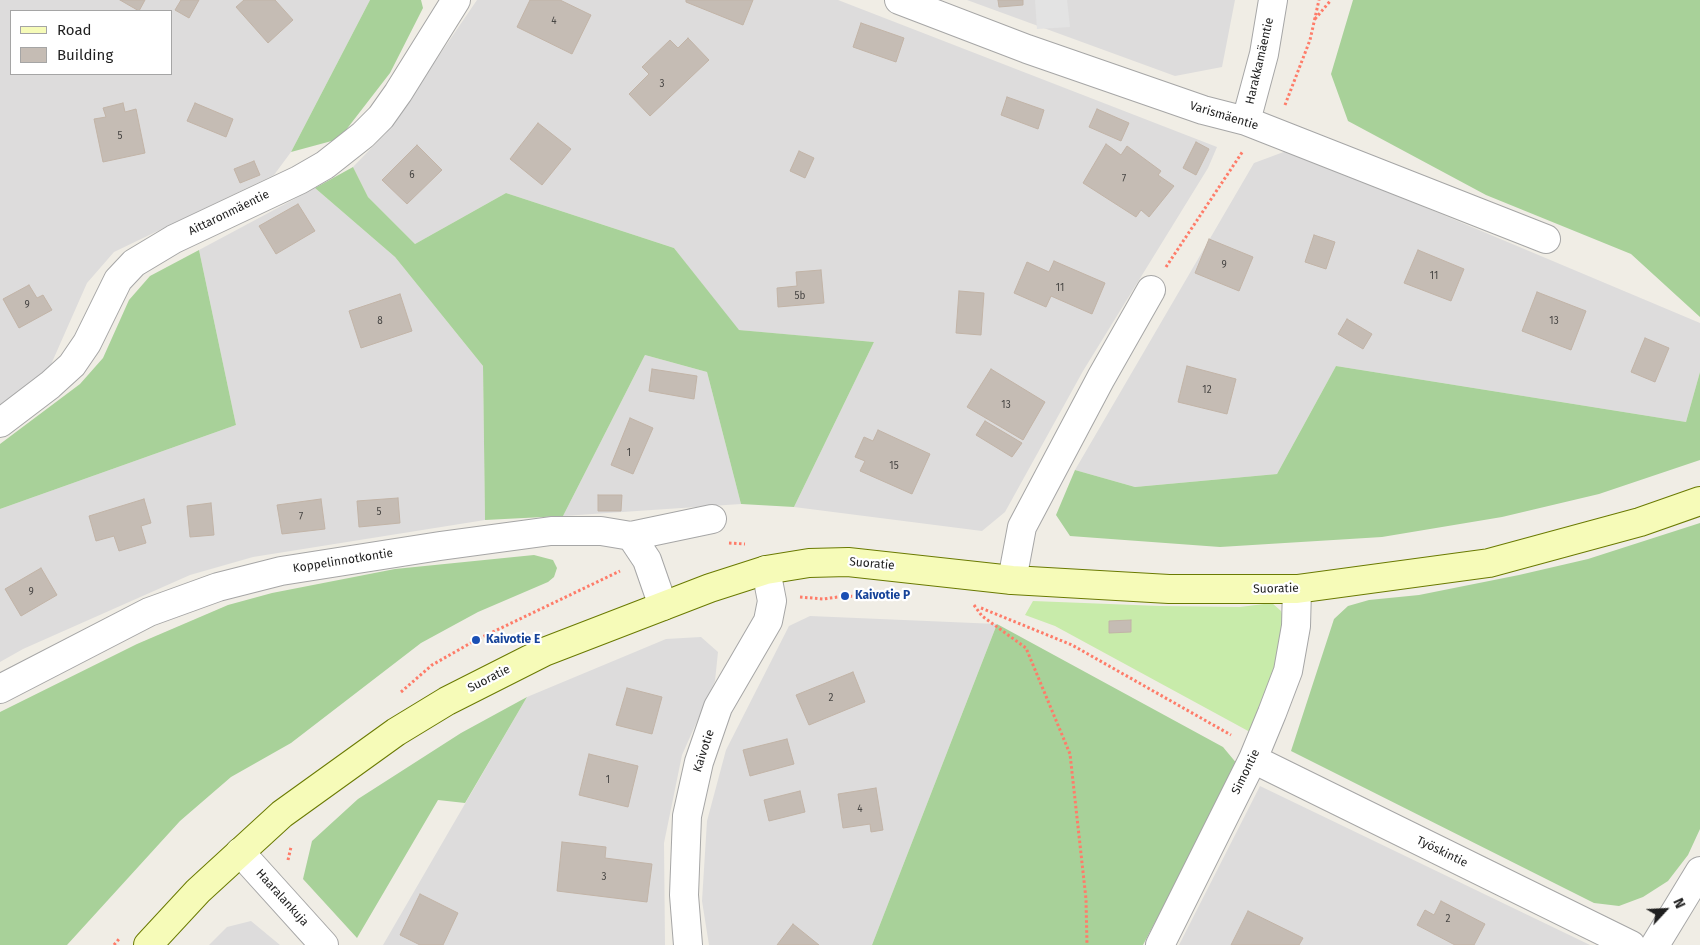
<!DOCTYPE html>
<meta charset="utf-8">
<style>
body{margin:0}
#map{position:relative;width:1700px;height:945px;overflow:hidden;background:#f0ede5;font-family:"Fira Sans",sans-serif}
canvas{display:block}
.legend{position:absolute;left:10px;top:10px;width:162px;height:65px;box-sizing:border-box;background:#fff;border:1px solid #a5a5a5;margin:0;padding:6px 9px;list-style:none;font-size:15px;color:#1f1f1f}
.legend li{display:flex;align-items:center;gap:10px;height:25px}
.legend b{width:25px;border:1px solid #a5a5a5}
.north{position:absolute;left:1640px;top:885px;width:50px;height:50px;-webkit-text-stroke:4px #fff;paint-order:stroke;rotate:65deg;font-size:14px;font-weight:700;line-height:20px;text-align:center;color:#1f1f1f}
.north::after{content:'';display:block;margin:auto;width:18px;height:22px;background:#1f1f1f;clip-path:polygon(50% 0,100% 100%,50% 72%,0 100%)}
</style>
<div id="map">
<canvas width="1700" height="945"></canvas>
<ul class="legend">
<li><b style="height:6px;background:#f6fbb8"></b>Road</li>
<li><b style="height:14px;background:#c5bcb4"></b>Building</li>
</ul>
<div class="north">N</div>
</div>
<script>
const ctx = document.querySelector('canvas').getContext('2d');
ctx.lineJoin = 'round';
function fillPath(path, color) {
  ctx.fillStyle = color;
  ctx.fill(path, 'evenodd');
}
function toPath(rows) {
  const path = new Path2D();
  for (const r of rows) {
    path.moveTo(r[0], r[1]);
    for (let i = 2; i < r.length; i += 2) path.lineTo(r[i], r[i + 1]);
  }
  return path;
}
function strokePath(path, color, width, dash) {
  ctx.strokeStyle = color;
  ctx.lineWidth = width;
  ctx.lineCap = dash ? 'butt' : 'round';
  ctx.setLineDash(dash || []);
  ctx.stroke(path);
}
function label(font, color, halo, rows, align = 'center') {
  ctx.font = font + ' "Fira Sans",sans-serif';
  ctx.lineWidth = 4.5;
  ctx.setLineDash([]);
  ctx.textBaseline = 'middle';
  ctx.strokeStyle = halo;
  ctx.fillStyle = color;
  for (const [text, x, y, turn = 0] of rows) {
    ctx.save();
    ctx.translate(x, y);
    ctx.rotate((+turn || 0) * Math.PI / 180);
    ctx.textAlign = isNaN(turn) ? turn : align;
    if (halo) ctx.strokeText(text, 0, 0);
    ctx.fillText(text, 0, 0);
    ctx.restore();
  }
}
fillPath(toPath([
 [0,0,370,0,291,152,274,175,114,252,87,283,49,369,0,406],
 [11,11,171,11,171,74,11,74],
 [477,0,838,0,1217,147,1208,168,1083,371,1005,512,982,531,794,507,874,342,738,330,674,248,506,193,415,244,368,197,353,167,386,133],
 [967,0,1235,0,1222,67,1175,76],
 [1289,150,1700,323,1700,372,1686,422,1336,366,1277,474,1135,487,1075,470,1254,163],
 [315,188,395,257,483,366,485,520,253,557,190,575,23,649,0,662,0,509,236,425,199,250],
 [645,355,707,372,741,504,563,516],
 [810,616,997,624,872,945,709,945,702,901,707,821,726,750,789,626],
 [701,637,718,652,715,681,682,755,664,843,665,945,383,945,527,697,666,639],
 [1260,786,1590,945,1179,945],
 [251,921,280,945,209,945,227,927]
]), '#dddcdc');
fillPath(toPath([
 [1033,601,1160,606,1240,607,1272,603,1281,611,1286,626,1281,663,1250,732,1055,626,1025,615]
]), '#c8ebaa');
fillPath(toPath([
 [370,0,421,0,423,8,390,73,339,139,291,152],
 [1353,0,1700,0,1700,317,1631,254,1486,195,1348,121,1331,74],
 [353,167,368,197,415,244,506,193,674,248,739,330,874,342,794,507,741,504,707,372,645,355,563,516,485,520,483,366,395,257,315,188],
 [199,250,236,425,0,509,0,444,80,384,103,358,129,300,150,276],
 [1336,366,1686,422,1700,372,1700,460,1599,494,1502,517,1382,537,1220,547,1070,536,1056,515,1075,470,1135,487,1277,474],
 [1700,523,1700,829,1688,855,1668,881,1643,897,1619,906,1594,903,1291,751,1334,619,1348,606,1369,600,1419,595,1519,575,1588,559],
 [534,555,553,560,557,568,554,577,548,582,478,612,421,643,291,743,231,777,180,821,67,945,0,945,0,712,137,644,228,605,272,593,395,569],
 [997,624,1223,747,1238,765,1143,945,872,945],
 [527,697,465,803,438,800,357,938,303,879,312,841,358,799,461,733]
]), '#a8d199');
fillPath(toPath([
 [1035,0,1067,0,1070,27,1037,29]
]), '#e3e3e3');
const building = toPath([
 [120,0,145,0,139,11,120,0],
 [181,0,199,0,189,18,175,10,181,0],
 [244,0,275,0,293,20,268,43,236,7,244,0],
 [530,0,560,0,591,15,572,54,517,27,530,0],
 [686,0,753,0,743,25,686,2,686,0],
 [998,0,1023,0,1023,5,999,7,998,0],
 [861,23,904,38,896,62,853,47,861,23],
 [688,38,709,60,650,116,629,94,649,74,642,67,670,40,678,48,688,38],
 [1007,97,1044,110,1038,129,1001,115,1007,97],
 [123,103,125,112,136,109,145,153,103,162,94,119,106,117,103,108,123,103],
 [195,103,233,119,226,137,187,121,195,103],
 [1097,109,1129,123,1121,141,1089,127,1097,109],
 [538,123,571,149,542,185,510,159,538,123],
 [1196,142,1209,149,1196,175,1183,168,1196,142],
 [1106,144,1121,155,1127,146,1161,171,1158,175,1174,186,1149,217,1141,210,1136,217,1083,183,1106,144],
 [417,145,442,170,407,204,382,180,417,145],
 [799,151,814,158,805,178,790,171,799,151],
 [254,161,260,175,240,183,234,169,254,161],
 [298,204,315,231,276,254,259,226,298,204],
 [1314,235,1335,242,1326,269,1305,262,1314,235],
 [1209,239,1253,257,1239,291,1195,273,1209,239],
 [1418,250,1464,269,1451,301,1404,283,1418,250],
 [1054,261,1105,283,1092,314,1051,296,1046,307,1014,293,1027,262,1049,272,1054,261],
 [821,270,824,303,778,307,777,288,797,286,796,272,821,270],
 [29,285,37,298,43,295,52,310,19,328,3,299,29,285],
 [959,291,984,293,981,335,956,333,959,291],
 [1537,292,1586,311,1571,350,1522,331,1537,292],
 [400,294,412,331,361,348,349,311,400,294],
 [1347,319,1372,334,1363,349,1338,334,1347,319],
 [1645,338,1669,348,1655,382,1631,372,1645,338],
 [1187,366,1236,379,1227,414,1178,402,1187,366],
 [652,369,697,376,694,399,649,391,652,369],
 [991,369,1045,402,1023,440,967,407,991,369],
 [630,418,653,428,633,474,611,465,630,418],
 [985,421,1022,443,1012,457,976,435,985,421],
 [878,430,930,454,912,494,860,471,865,461,855,457,864,437,873,441,878,430],
 [598,495,622,495,621,511,598,511,598,495],
 [398,498,400,523,359,527,357,501,398,498],
 [144,499,151,523,141,526,146,543,119,551,114,536,96,541,89,516,144,499],
 [321,499,325,529,282,534,277,505,321,499],
 [211,503,214,535,190,537,187,506,211,503],
 [41,568,57,595,21,616,5,589,41,568],
 [1131,620,1131,632,1109,633,1109,621,1131,620],
 [853,672,865,702,809,725,796,695,853,672],
 [627,688,662,697,652,734,616,725,627,688],
 [787,739,794,764,750,776,743,750,787,739],
 [589,754,638,766,628,807,579,795,589,754],
 [876,788,883,830,871,832,870,824,843,828,838,794,876,788],
 [800,791,805,812,769,821,764,800,800,791],
 [562,842,606,847,605,858,652,864,647,902,557,891,562,842],
 [420,894,458,913,443,945,420,945,400,935,420,894],
 [1441,901,1485,924,1474,945,1455,945,1417,925,1425,910,1434,915,1441,901],
 [1248,911,1303,938,1299,945,1231,945,1248,911],
 [793,924,819,945,777,945,793,924]
]);
fillPath(building, '#c5bcb4');
strokePath(building, '#c2b4a7', 1);
const street = toPath([
 [899,0,1027,49,1203,110,1246,121,1546,239],
 [1246,121,1264,54,1273,0],
 [0,423,50,385,72,365,87,343,118,280,134,263,174,239,299,180,325,165,363,135,381,117,398,93,456,0],
 [631,536,712,519],
 [1012,580,1022,527,1101,378,1151,290],
 [0,689,149,612,218,587,281,571,440,546,551,531,601,531,631,536,647,560,663,606],
 [1253,759,1631,945],
 [240,852,324,945],
 [688,945,684,895,687,816,699,762,718,707,768,621,772,601,766,570],
 [1160,945,1253,759,1272,713,1288,671,1296,626,1297,589],
 [1655,945,1700,871]
]);
const secondary = toPath([
 [148,945,198,891,282,814,396,732,447,701,544,652,710,588,766,570,809,563,848,562,1012,580,1169,589,1297,589,1489,563,1640,522,1700,501]
]);
strokePath(street, '#a6a6a6', 30);
strokePath(secondary, '#6a7a02', 30);
strokePath(toPath([
 [1315,19,1331,0],
 [1285,105,1310,40,1319,0],
 [1166,267,1243,151],
 [729,543,745,544],
 [800,597,823,599,845,596,876,597],
 [974,605,982,616,1026,648,1070,754,1086,899,1087,945],
 [981,608,1072,645,1231,735],
 [401,692,432,665,476,640,620,571],
 [288,860,291,847],
 [114,945,119,939]
]), '#fe7c69', 3, [2.5, 2.5]);
strokePath(street, '#fff', 28);
strokePath(secondary, '#f6fbb8', 28);
for (const [x, y, r, color] of [
 [845,596,5,"#1a4fb4"],
 [476,640,5,"#1a4fb4"]
]) {
  const dot = new Path2D();
  dot.arc(x, y, r, 0, 2 * Math.PI);
  ctx.fillStyle = color;
  ctx.fill(dot);
  strokePath(dot, '#fff', 2);
}
label('10px', '#484644', null, [
 ["4",554,21],
 ["3",662,84],
 ["5",120,136],
 ["6",412,175],
 ["7",1124,179],
 ["9",1224,265],
 ["11",1434,276],
 ["11",1060,288],
 ["5b",800,296],
 ["9",27,305],
 ["8",380,321],
 ["13",1554,321],
 ["12",1207,390],
 ["13",1006,405],
 ["1",629,453],
 ["15",894,466],
 ["5",379,512],
 ["7",301,517],
 ["9",31,592],
 ["2",831,698],
 ["1",608,780],
 ["4",860,809],
 ["3",604,877],
 ["2",1448,919]
]);
label('12px', '#1f1f1f', '#fff', [
 ["Harakkamäentie",1260,61,-77],
 ["Varismäentie",1224,116,17],
 ["Aittaronmäentie",229,213,-26],
 ["Koppelinnotkontie",343,561,-9],
 ["Suoratie",872,564,5],
 ["Suoratie",1276,589,-1],
 ["Suoratie",489,679,-27],
 ["Kaivotie",704,751,-72],
 ["Simontie",1246,772,-64],
 ["Työskintie",1442,852,26],
 ["Haaralankuja",282,898,48]
]);
label('bold 12px', '#164399', '#fff', [
 ["Kaivotie P",855,596],
 ["Kaivotie E",486,640]
], 'left');
</script>
